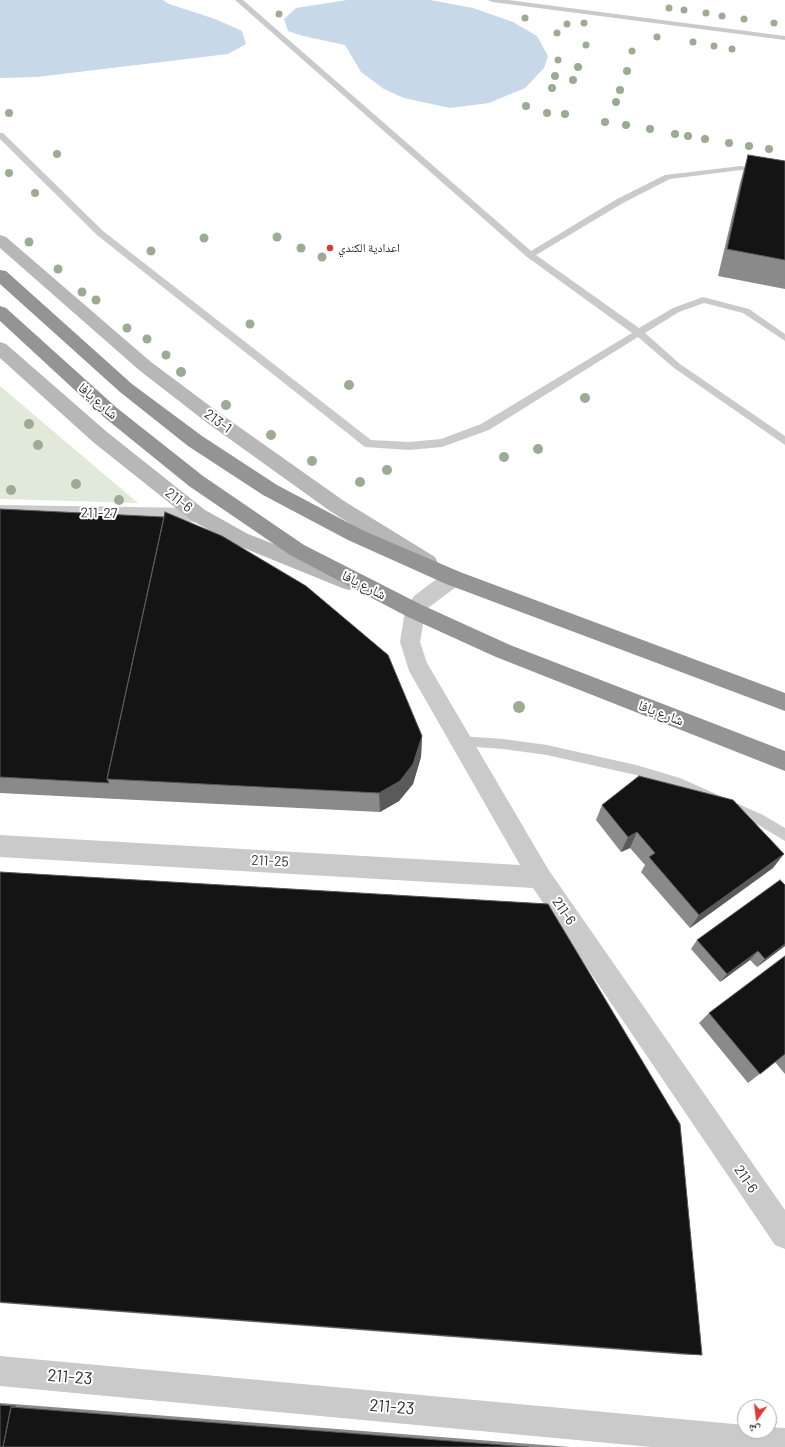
<!DOCTYPE html>
<meta charset="utf-8">
<style>
body{margin:0}
#map{position:relative;width:785px;height:1447px;overflow:hidden;background:#fff;font-family:Barlow,"Noto Naskh Arabic",sans-serif}
canvas{display:block}
.north{position:absolute;left:737px;top:1399px;width:40px;height:40px;box-sizing:border-box;background:#fff;border:1px solid #ababab;border-radius:50%;rotate:194deg;font-size:11px;font-weight:700;line-height:16px;text-align:center;color:#2d2d2d}
.north::after{content:'';display:block;margin:auto;width:14px;height:18px;background:#dd3a35;clip-path:polygon(50% 0,100% 100%,50% 72%,0 100%)}
</style>
<div id="map">
<canvas width="785" height="1447"></canvas>
<div class="north">ش</div>
</div>
<script>
const ctx = document.querySelector('canvas').getContext('2d');
ctx.lineJoin = 'round';
function fillPath(path, color) {
  ctx.fillStyle = color;
  ctx.fill(path, 'evenodd');
}
function toPath(rows) {
  const path = new Path2D();
  for (const r of rows) {
    path.moveTo(r[0], r[1]);
    for (let i = 2; i < r.length; i += 2) path.lineTo(r[i], r[i + 1]);
  }
  return path;
}
function strokePath(path, color, width, dash) {
  ctx.strokeStyle = color;
  ctx.lineWidth = width;
  ctx.lineCap = dash ? 'butt' : 'round';
  ctx.setLineDash(dash || []);
  ctx.stroke(path);
}
function label(font, color, halo, rows, align = 'center') {
  ctx.font = font + ' Barlow,"Noto Naskh Arabic",sans-serif';
  ctx.lineWidth = 4;
  ctx.setLineDash([]);
  ctx.textBaseline = 'middle';
  ctx.strokeStyle = halo;
  ctx.fillStyle = color;
  for (const [text, x, y, turn = 0] of rows) {
    ctx.save();
    ctx.translate(x, y);
    ctx.rotate((+turn || 0) * Math.PI / 180);
    ctx.textAlign = isNaN(turn) ? turn : align;
    if (halo) ctx.strokeText(text, 0, 0);
    ctx.fillText(text, 0, 0);
    ctx.restore();
  }
}
fillPath(toPath([
 [0,386,138,503,0,499]
]), '#e1eada');
fillPath(toPath([
 [0,0,163,0,169,4,215,19,242,31,246,44,228,54,37,77,0,78],
 [347,0,430,0,473,8,513,22,537,36,548,56,544,68,525,88,489,103,450,108,404,98,384,89,361,72,345,45,303,36,288,31,284,19,296,8]
]), '#c7d8e9');
fillPath(toPath([
 [235,0,243,0,531,251,617,199,665,175,741,166,785,173,785,177,741,170,670,179,623,203,536,255,639,328,673,308,703,297,749,309,785,334,785,341,743,313,704,303,679,312,645,333,680,364,785,436,785,445,674,368,638,337,489,430,442,447,409,450,365,447,97,235,0,139,0,133,3,133,103,231,371,440,409,442,441,439,481,424,632,333,527,257,235,0],
 [488,0,508,0,785,36,785,40,492,2,488,0],
 [460,736,503,739,547,745,636,765,680,778,763,815,785,828,785,841,755,823,678,788,636,775,547,755,503,749,460,746,456,745,454,741,456,737,460,736]
]), '#cacaca');
fillPath(toPath([
 [0,505,198,508,205,510,208,515,205,520,198,522,0,519,0,505],
 [453,570,460,572,463,578,460,584,428,608,425,613,420,642,427,663,548,869,785,1210,785,1249,775,1245,533,888,0,857,0,835,520,865,409,671,400,642,405,611,414,596,446,572,453,570],
 [0,1356,745,1425,745,1431,769,1431,769,1427,785,1428,785,1447,651,1447,0,1386,0,1356]
]), '#cacaca');
fillPath(toPath([
 [0,235,6,237,151,362,218,412,344,501,435,557,438,563,435,569,428,571,421,569,330,511,206,422,139,370,0,248,0,235],
 [0,342,6,344,107,432,205,510,248,534,356,576,359,582,356,588,349,590,342,588,234,544,191,520,93,442,0,358,0,342]
]), '#b7b7b7');
fillPath(toPath([
 [0,270,6,271,132,384,202,436,277,485,362,530,460,572,785,693,785,711,446,584,348,540,263,495,188,446,120,392,0,284,0,270],
 [0,306,6,308,117,408,203,476,304,545,422,605,510,645,785,751,785,771,496,657,408,617,290,555,189,486,105,418,0,321,0,306]
]), '#949494');
ctx.fillStyle = '#9cab94';
for (const [x, y, r] of [
 [669,8,3.5],
 [684,10,3.5],
 [706,13,3.5],
 [279,14,3.5],
 [722,16,3.5],
 [525,18,3.5],
 [744,19,3.5],
 [584,23,3.5],
 [774,23,3.5],
 [567,24,3.5],
 [557,33,3.5],
 [657,37,3.5],
 [693,42,3.5],
 [586,45,3.5],
 [714,46,3.5],
 [732,49,3.5],
 [632,51,3.5],
 [558,60,3.5],
 [578,67,4],
 [627,71,4],
 [555,76,4],
 [573,80,4],
 [552,88,4],
 [620,90,4],
 [616,102,4],
 [526,106,4],
 [9,113,4],
 [547,113,4],
 [565,114,4],
 [605,122,4],
 [626,125,4],
 [650,129,4],
 [675,134,4],
 [688,136,4],
 [705,139,4],
 [729,143,4],
 [749,146,4],
 [769,149,4],
 [57,154,4],
 [9,173,4],
 [35,193,4],
 [277,237,4.5],
 [204,238,4.5],
 [29,242,4.5],
 [301,248,4.5],
 [151,251,4.5],
 [322,257,4.5],
 [58,269,4.5],
 [82,292,4.5],
 [96,300,4.5],
 [250,324,4.5],
 [127,328,4.5],
 [147,339,4.5],
 [166,355,4.5],
 [181,372,5],
 [349,385,5],
 [585,398,5],
 [226,405,5],
 [29,424,5],
 [271,435,5],
 [38,445,5],
 [538,449,5],
 [504,457,5],
 [312,461,5],
 [387,470,5],
 [360,482,5],
 [76,484,5],
 [11,490,5],
 [119,500,5],
 [519,707,6]
]) {
  ctx.beginPath();
  ctx.arc(x, y, r, 0, 2 * Math.PI);
  ctx.fill();
}
fillPath(toPath([
 [748,155,785,161,785,289,718,276,740,183],
 [0,509,422,736,421,757,413,784,399,801,380,812,117,799,0,793],
 [602,805,773,868,690,928,641,872,645,865,630,848,621,852,596,820],
 [0,872,702,1355,688,1355,0,1303],
 [697,940,785,946,757,967,750,960,720,982,691,949],
 [785,956,785,1074,775,1062,748,1083,699,1023,709,1013],
 [0,1403,26,1405,570,1447,0,1447]
]), '#8a8a8a');
fillPath(toPath([
 [422,736,421,757,413,784,399,801,380,812,379,793],
 [637,832,630,848,621,852,628,837],
 [784,854,773,868,690,928,699,915],
 [785,944,785,946,757,967,765,959],
 [758,951,750,960,720,982,727,974]
]), '#5a5a5a');
const building = toPath([
 [748,155,785,161,785,260,727,249,748,155],
 [0,509,164,517,107,779,109,783,0,777,0,509],
 [165,512,222,536,306,586,388,655,422,736,413,764,400,781,379,793,107,779,165,512],
 [639,776,733,800,784,854,699,915,649,857,655,853,637,832,628,837,602,805,639,776],
 [0,872,548,904,680,1124,702,1355,0,1302,0,872],
 [780,880,785,885,785,944,765,959,758,951,727,974,697,940,780,880],
 [785,956,785,1054,760,1074,709,1013,785,956],
 [0,1405,16,1406,11,1407,3,1447,0,1447,0,1405],
 [11,1407,529,1447,3,1447,11,1407]
]);
fillPath(building, '#141414');
strokePath(building, '#5a5a5a', 1);
for (const [x, y, r, color] of [
 [330,248,4,"#dd3a35"]
]) {
  const dot = new Path2D();
  dot.arc(x, y, r, 0, 2 * Math.PI);
  ctx.fillStyle = color;
  ctx.fill(dot);
  strokePath(dot, '#fff', 1.5);
}
label('12px', '#2d2d2d', '#fff', [
 ["اعدادية الكندي",338,248]
], 'left');
label('14px', '#2d2d2d', '#fff', [
 ["شارع يافا",98,401,41],
 ["213-1",218,421,36],
 ["211-6",179,500,38],
 ["211-27",99,513,1],
 ["شارع يافا",364,585,27],
 ["شارع يافا",661,713,21],
 ["211-25",270,861,3],
 ["211-6",564,911,56],
 ["211-6",746,1179,56]
]);
label('17px', '#2d2d2d', '#fff', [
 ["211-23",70,1377,5],
 ["211-23",392,1407,5]
]);
</script>
